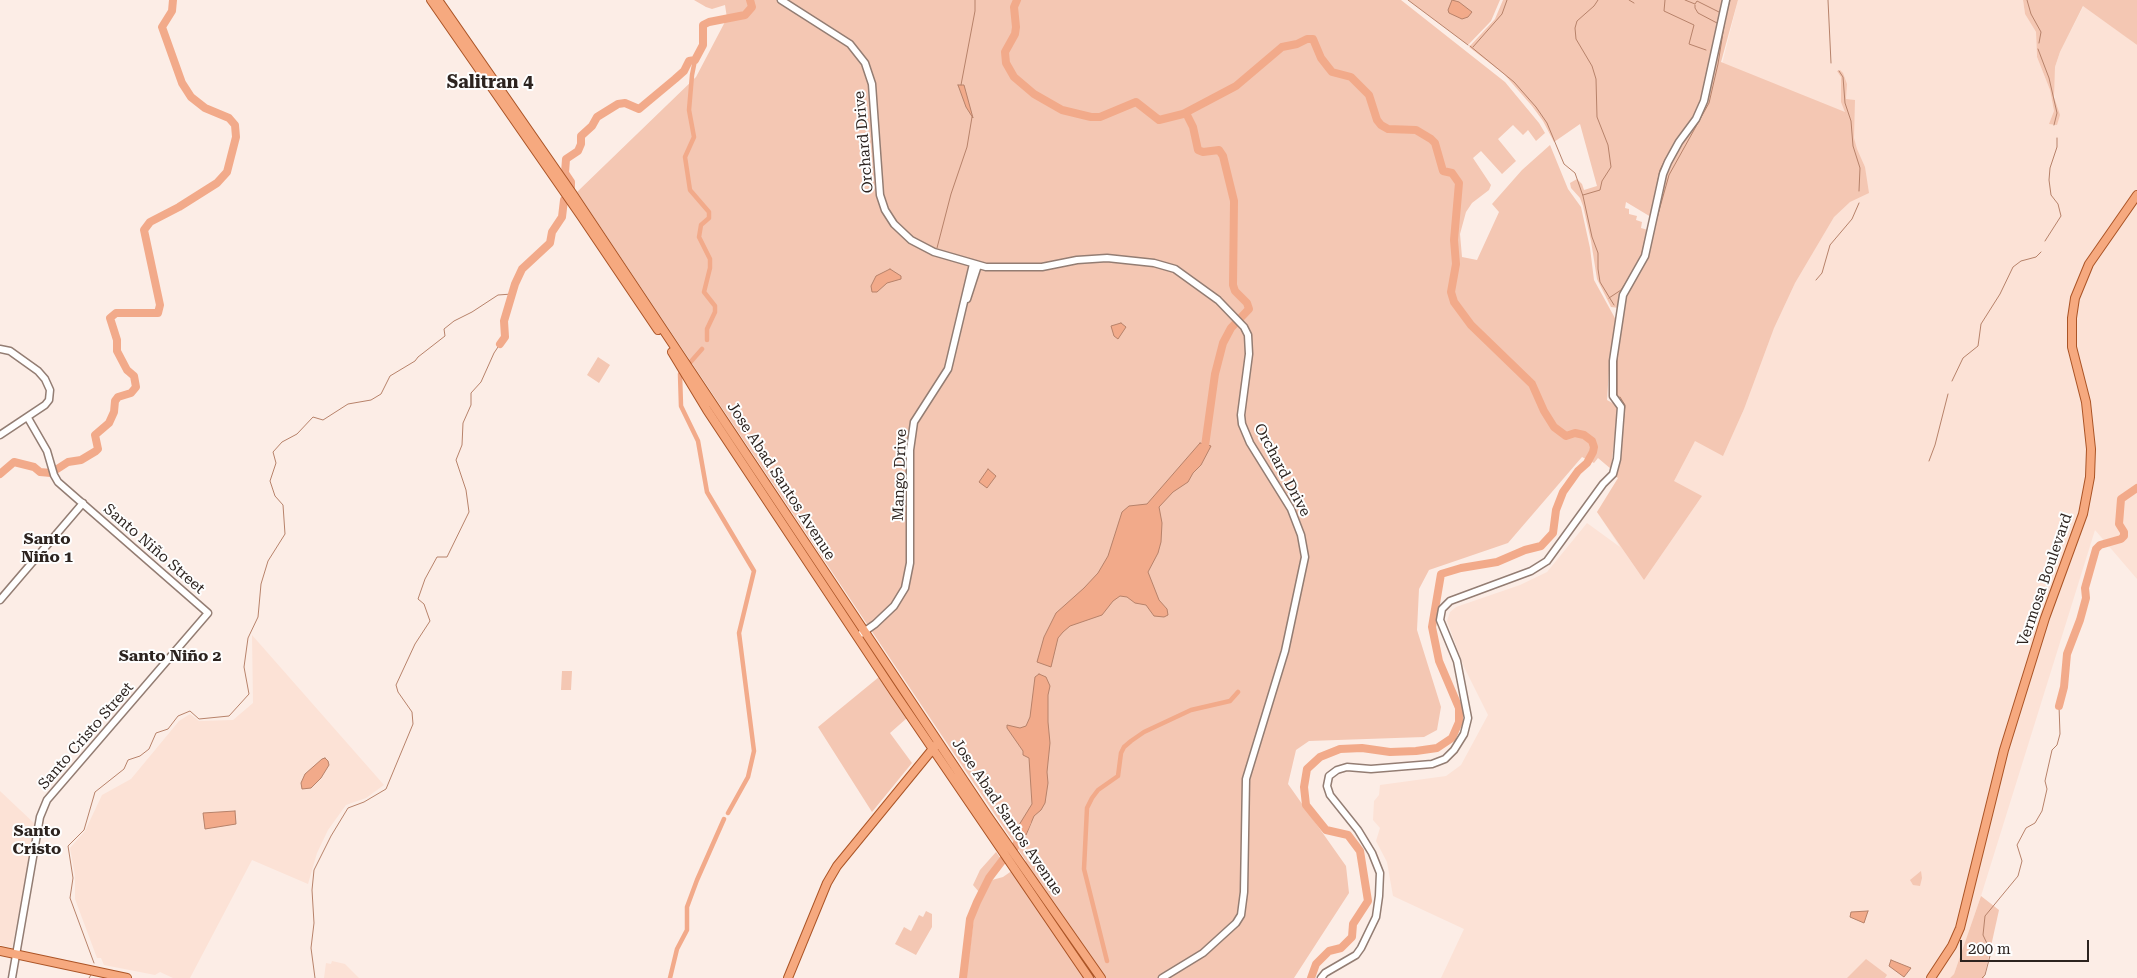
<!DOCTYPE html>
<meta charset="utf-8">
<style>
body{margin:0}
#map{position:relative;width:2137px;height:978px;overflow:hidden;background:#fcede6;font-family:"Roboto Serif",serif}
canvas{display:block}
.scale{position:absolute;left:1960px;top:940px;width:129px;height:22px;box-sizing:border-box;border:2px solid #2c231f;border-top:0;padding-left:6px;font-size:15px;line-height:18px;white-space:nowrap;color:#2c231f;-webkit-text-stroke:4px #fefefe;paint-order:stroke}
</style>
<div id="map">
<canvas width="2137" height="978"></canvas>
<div class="scale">200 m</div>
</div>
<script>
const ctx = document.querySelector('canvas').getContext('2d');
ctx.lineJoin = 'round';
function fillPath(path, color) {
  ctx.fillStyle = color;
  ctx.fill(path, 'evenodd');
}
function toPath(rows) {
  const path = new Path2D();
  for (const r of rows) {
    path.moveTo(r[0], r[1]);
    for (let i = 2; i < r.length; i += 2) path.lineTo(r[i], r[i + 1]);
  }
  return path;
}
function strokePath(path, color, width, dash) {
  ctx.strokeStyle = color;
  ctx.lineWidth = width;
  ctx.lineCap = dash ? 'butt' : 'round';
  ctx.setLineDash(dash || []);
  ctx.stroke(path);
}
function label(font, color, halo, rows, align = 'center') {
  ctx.font = font + ' "Roboto Serif",serif';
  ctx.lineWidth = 4;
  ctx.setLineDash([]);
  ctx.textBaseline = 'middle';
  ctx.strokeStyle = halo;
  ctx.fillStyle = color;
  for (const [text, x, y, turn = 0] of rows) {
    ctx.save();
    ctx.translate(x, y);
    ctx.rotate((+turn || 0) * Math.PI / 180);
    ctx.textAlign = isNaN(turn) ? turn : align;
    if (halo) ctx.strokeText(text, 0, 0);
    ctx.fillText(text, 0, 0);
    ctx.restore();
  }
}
fillPath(toPath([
 [1738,0,2023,0,2025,14,2036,32,2037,57,2050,90,2054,111,2049,123,2056,106,2053,86,2055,67,2060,52,2084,5,2137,45,2137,579,2095,530,1981,896,1954,974,1950,978,1441,978,1464,929,1393,896,1387,862,1376,841,1380,828,1373,820,1374,801,1379,795,1380,785,1446,776,1461,765,1488,715,1464,667,1447,621,1450,612,1456,607,1520,585,1547,572,1587,523,1620,547,1597,512,1616,484,1619,476],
 [252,635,384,785,366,798,346,805,328,830,317,853,308,884,252,860,190,978,173,978,160,972,155,975,104,965,101,958,97,958,75,899,75,876,70,848,85,831,102,795,131,779,179,721,190,714,199,721,233,720,253,703],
 [0,791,36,825,12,948,0,945],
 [332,961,345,964,359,978,324,978,326,963,331,964]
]), '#fce2d6');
fillPath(toPath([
 [694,0,1401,0,1505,82,1539,123,1545,133,1536,141,1528,130,1523,135,1513,125,1498,139,1516,161,1502,174,1481,151,1473,158,1491,185,1489,190,1472,203,1466,212,1460,234,1462,257,1477,260,1499,212,1492,204,1522,170,1550,145,1568,189,1581,207,1590,248,1594,280,1616,320,1610,355,1607,400,1618,406,1611,469,1598,458,1594,463,1582,457,1508,543,1429,570,1419,589,1417,630,1441,707,1437,730,1424,737,1309,741,1296,750,1288,784,1346,866,1349,893,1294,978,966,978,974,918,982,898,992,880,1003,877,1026,861,577,192,696,77,727,18,725,5,712,9,706,7],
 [1408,0,1500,0,1491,21,1468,45],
 [1503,0,1724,0,1699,111,1674,148,1651,217,1626,202,1625,208,1629,209,1629,214,1637,216,1636,220,1642,222,1641,228,1648,230,1643,256,1638,268,1627,280,1621,295,1619,308,1611,307,1597,279,1591,241,1583,206,1580,198,1571,188,1570,183,1577,179,1582,184,1584,190,1597,186,1580,124,1554,142,1543,121,1532,106,1504,74,1469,47,1495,19],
 [1727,0,1738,0,1721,62,1845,112,1841,102,1841,77,1837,71,1840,70,1843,73,1847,84,1846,99,1855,100,1854,138,1857,149,1865,167,1869,193,1850,202,1834,217,1795,283,1774,328,1744,409,1723,456,1695,441,1674,481,1702,496,1644,580,1597,512,1618,478,1615,476,1623,404,1621,399,1616,397,1616,356,1625,295,1637,274,1672,155,1696,122],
 [2023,0,2137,0,2137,45,2083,6,2060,52,2055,67,2054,97,2060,115,2057,125,2049,124,2054,111,2050,90,2037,57,2036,32,2025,14],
 [598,357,610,365,599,383,587,375],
 [562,671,572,671,571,690,561,690],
 [879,677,907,718,890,733,912,763,872,812,818,727],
 [996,852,1001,859,979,892,973,885,980,870],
 [1921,871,1922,878,1920,886,1913,885,1910,880],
 [1981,896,1999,910,1984,978,1950,978,1954,974],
 [926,911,932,914,932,927,916,955,895,944,904,927,911,931,919,915,923,917],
 [1866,959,1886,974,1887,975,1885,978,1847,978]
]), '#f4c7b3');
const water = toPath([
 [1452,0,1459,2,1472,12,1468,17,1462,19,1449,13,1448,10,1452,0],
 [958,85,964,85,973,118,966,107,958,85],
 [890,269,901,276,901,279,887,283,877,292,872,292,871,286,876,276,890,269],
 [1121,323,1126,327,1118,339,1114,336,1111,326,1121,323],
 [1200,443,1211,446,1201,465,1193,473,1188,482,1173,492,1159,507,1162,523,1161,542,1158,553,1148,572,1159,600,1167,609,1168,615,1164,617,1154,616,1146,605,1135,603,1127,597,1120,596,1113,601,1102,615,1070,626,1063,632,1058,638,1051,667,1037,662,1044,637,1056,613,1084,588,1098,573,1108,556,1122,512,1129,506,1147,504,1200,443],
 [988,469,996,476,987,488,979,482,988,469],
 [1039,674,1046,677,1050,686,1048,695,1048,722,1050,743,1047,772,1048,783,1045,803,1041,810,1034,816,1026,835,1019,825,1032,804,1029,758,1023,755,1023,751,1007,728,1007,725,1020,728,1026,726,1030,717,1035,677,1039,674],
 [325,758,328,761,329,765,321,778,311,788,302,789,301,783,305,774,322,759,325,758],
 [235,811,236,824,205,829,203,813,235,811],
 [1868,911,1864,923,1850,917,1851,912,1868,911],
 [1891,960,1911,968,1904,977,1889,966,1891,960]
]);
fillPath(water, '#f2aa8a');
strokePath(water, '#b7826a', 1);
strokePath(toPath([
 [1408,0,1468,45],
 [1629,0,1634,3],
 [1665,0,1664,11,1694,25,1689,44,1706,50],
 [1685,0,1695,4,1697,1,1721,13],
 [1828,0,1831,63],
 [2027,0,2031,14,2041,32,2039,43],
 [1695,5,1695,8,1698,13,1717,23],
 [1724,22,1730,0],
 [1470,46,1514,82,1536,107,1547,123,1564,164,1575,173,1583,196,1592,237,1598,253,1598,269,1600,282,1614,305],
 [1473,47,1502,14,1507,0],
 [2038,49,2049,78,2057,113,2054,125],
 [1839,71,1843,77,1845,103,1851,121,1853,146,1860,168,1859,191],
 [961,85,975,11,975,0],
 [1658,180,1660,170,1666,158],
 [1583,195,1600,190,1602,181,1611,167,1608,145,1597,117,1596,79,1592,66,1576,39,1575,28,1577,21,1594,6,1598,0],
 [1657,218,1669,175,1709,103,1718,64,1724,26],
 [2045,241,2061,216,2058,204,2051,195,2049,180,2050,168,2057,147,2057,138],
 [937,248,951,194,967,147,972,117],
 [1642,253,1653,206],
 [1635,280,1646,260],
 [1816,280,1822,273,1830,245,1852,219,1859,203],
 [1609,298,1621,290,1633,272],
 [1952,381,1963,358,1978,346,1981,324,2000,294,2013,267,2021,261,2036,257,2041,252],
 [1617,396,1617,356,1620,337],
 [1620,397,1625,405,1623,424],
 [1622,441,1622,433],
 [1929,461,1935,445,1948,394],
 [1616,476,1621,450],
 [94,963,70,898,73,878,68,846,84,830,95,792,124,769,128,760,140,756,149,749,156,733,168,729,178,716,190,711,199,719,229,716,249,694,244,667,248,638,258,617,261,584,268,561,285,534,283,505,275,496,270,481,276,463,273,452,282,442,297,434,313,417,323,420,348,404,371,400,381,394,390,376,415,361,418,357,445,336,444,329,454,321,472,312,498,295,512,294],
 [89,978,91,975],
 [315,978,311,948,314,923,312,890,314,870,331,836,348,808,364,802,386,789,413,724,412,712,398,692,396,685,415,644,430,621,424,604,418,599,425,579,437,557,447,557,469,512,466,490,456,460,462,445,463,423,471,405,471,393,481,382,494,353,500,344],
 [1982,978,1985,975,1991,952,1983,935,1985,916,2018,876,2022,861,2017,845,2026,828,2035,823,2042,811,2047,789,2045,781,2052,750,2057,745,2060,734,2059,706]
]), '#b7826a', 1);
strokePath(toPath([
 [695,60,692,75,689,110,694,137,685,157,690,190,709,212,709,218,701,225,699,237,710,259,710,268,704,292,715,306,715,312,707,329,707,340],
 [702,349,680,374,681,406,698,441,707,492,754,571,739,633,754,751,748,777,728,813],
 [1107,961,1084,869,1087,808,1092,798,1098,790,1118,776,1121,753,1124,747,1131,741,1144,732,1191,710,1230,701,1238,692],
 [670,978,677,949,687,930,687,907,697,880,724,819]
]), '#f2aa8a', 4.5);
strokePath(toPath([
 [1017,0,1014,7,1016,27,1015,34,1005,52,1006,63,1014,77,1034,94,1062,110,1091,117,1100,117,1136,102,1159,120,1183,114,1236,86,1282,47,1297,44,1307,39,1313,39,1321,58,1328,67,1332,72,1351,77,1369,95,1377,120,1381,125,1388,129,1416,130,1431,139,1435,143,1443,171,1452,173,1459,183,1454,240,1456,264,1451,292,1454,302,1471,325,1532,384,1544,411,1554,427,1566,436,1575,433,1584,435,1592,441,1594,447,1593,452,1587,463,1578,471,1563,492,1556,510,1553,533,1541,546,1525,550,1497,562,1461,568,1441,574,1432,627,1439,661,1459,708,1459,722,1452,738,1437,748,1416,751,1390,752,1362,748,1340,749,1320,757,1307,769,1304,787,1306,805,1326,830,1348,835,1360,851,1368,901,1353,924,1352,937,1341,948,1329,951,1316,964,1311,978],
 [1186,113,1193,127,1198,150,1203,152,1219,150,1223,156,1234,201,1233,285,1235,291,1247,303,1249,309,1231,328,1223,343,1215,374,1205,446,1201,450],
 [571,187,571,182,565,173,566,159,578,151,581,144,581,136,592,126,597,117,618,104,625,103,639,109,675,79,684,71,689,61,695,60,703,45,703,25,709,22,745,15,752,7,750,0],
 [500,344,505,337,504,321,515,284,522,269,550,243,552,232,562,217,564,200],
 [0,474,14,462,34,467,40,472,51,473,68,462,81,460,96,451,98,449,95,435,109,423,114,412,115,401,118,397,131,393,136,387,134,376,127,370,117,351,117,340,110,318,116,313,158,313,160,305,144,230,150,222,179,207,217,183,227,172,236,137,235,125,229,118,205,108,191,97,182,83,162,27,172,11,173,0],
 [2059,706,2064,687,2067,654,2080,620,2086,598,2085,588,2096,549,2100,545,2121,539,2124,536,2124,532,2119,524,2121,499,2137,488],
 [963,978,970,919,977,902,989,878,1005,857,1014,849,1027,822]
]), '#f2aa8a', 8);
const minor = toPath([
 [781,0,850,44,865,63,872,84,880,195,885,210,894,224,911,240,934,252,986,267,1042,267,1077,260,1107,258,1154,263,1175,269,1218,300,1244,327,1248,335,1249,354,1241,415,1242,424,1250,443,1291,509,1301,535,1305,557,1285,651,1246,779,1244,892,1241,915,1236,923,1203,953,1162,978],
 [967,299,978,265],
 [0,349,10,351,38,371,45,379,50,390,49,400,45,405,0,435],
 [0,600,83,503],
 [858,636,875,624,894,606,905,588,910,563,910,450,914,422,948,369,973,264],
 [12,978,40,817,47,800,208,613,58,482,54,475,47,451,28,418],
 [1321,978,1325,973,1356,955,1361,948,1376,917,1379,896,1380,873,1372,853,1358,830,1330,795,1327,786,1329,776,1337,770,1347,767,1371,769,1432,764,1445,759,1454,750,1464,734,1468,718,1457,661,1440,620,1442,609,1450,601,1531,571,1547,561,1603,484,1613,474,1617,459,1621,407,1613,396,1613,361,1623,295,1645,256,1663,174,1668,162,1679,142,1696,119,1704,101,1726,0]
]);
const major = toPath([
 [431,0,581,216,658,330],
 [438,0,572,193,987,815,1101,978],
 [672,352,707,410,894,692,1089,978],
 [0,951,127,978],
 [788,978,827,883,837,866,936,745],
 [1931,978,1952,946,1960,928,2004,750,2045,618,2083,514,2090,477,2091,449,2086,402,2072,347,2072,318,2075,298,2089,264,2137,195]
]);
strokePath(minor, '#937d73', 9);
strokePath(major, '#ab5426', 10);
strokePath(minor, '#fff', 6);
strokePath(major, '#f6a97f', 8);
label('15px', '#2c231f', '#fefefe', [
 ["Orchard Drive",864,142,-95],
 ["Orchard Drive",1282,470,62],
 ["Mango Drive",900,475,-88],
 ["Jose Abad Santos Avenue",781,481,57],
 ["Santo Niño Street",154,549,41],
 ["Vermosa Boulevard",2045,580,-71],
 ["Santo Cristo Street",86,736,-49],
 ["Jose Abad Santos Avenue",1007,817,56]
]);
label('bold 16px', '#2c231f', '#fefefe', [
 ["Santo",47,539],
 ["Niño 1",47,557],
 ["Santo Niño 2",170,656],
 ["Santo",37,831],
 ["Cristo",37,849]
]);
label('bold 18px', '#2c231f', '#fefefe', [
 ["Salitran 4",490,83]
]);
</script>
